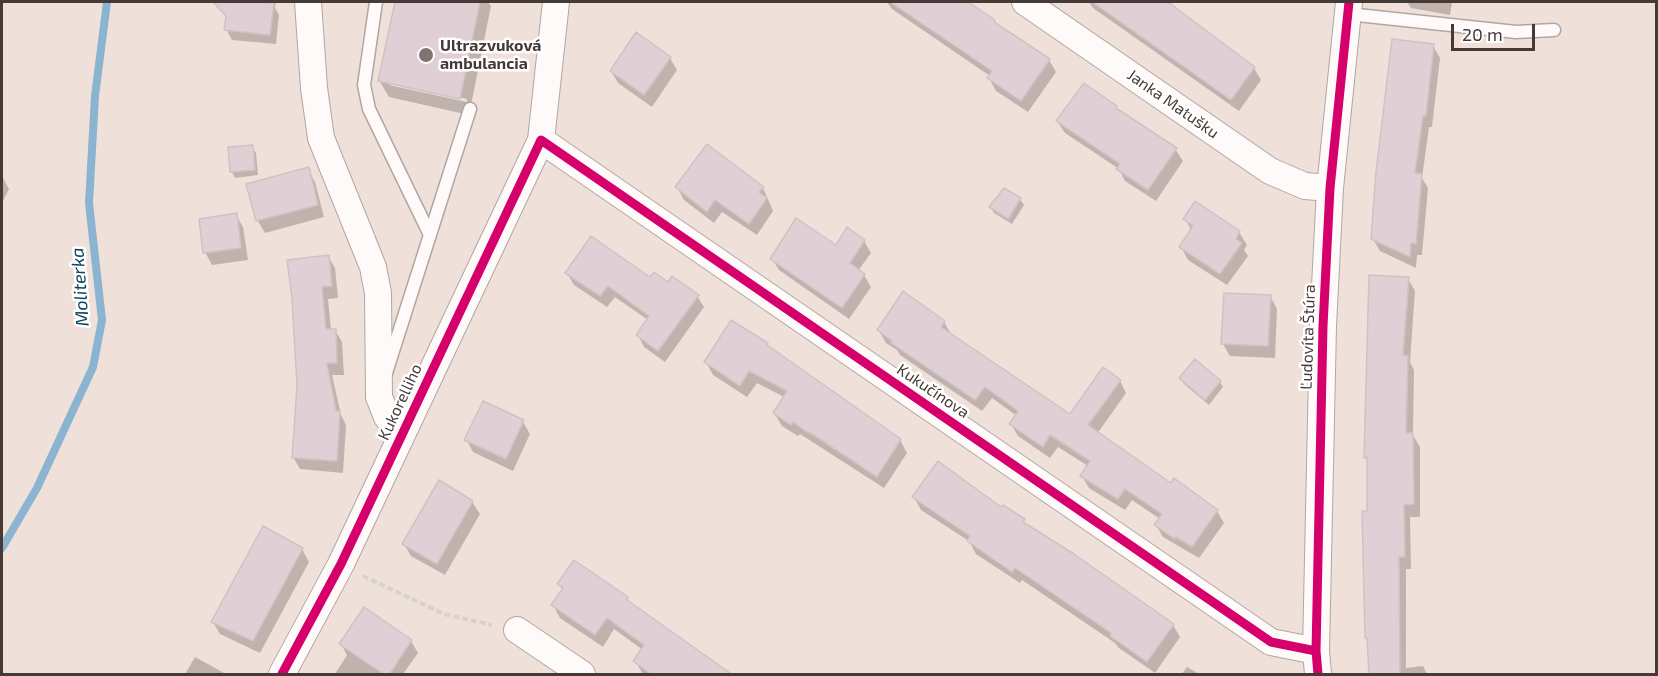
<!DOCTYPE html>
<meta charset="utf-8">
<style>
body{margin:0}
#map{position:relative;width:1658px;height:676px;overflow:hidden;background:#f0e0da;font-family:"Exo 2",sans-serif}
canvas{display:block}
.frame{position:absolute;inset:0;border:3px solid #453a36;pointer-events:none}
.scale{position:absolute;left:1451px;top:24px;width:84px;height:27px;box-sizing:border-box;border:3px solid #453a36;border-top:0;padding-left:8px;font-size:18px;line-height:21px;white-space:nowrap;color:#453a36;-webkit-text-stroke:4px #fff;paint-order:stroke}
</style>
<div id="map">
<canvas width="1658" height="676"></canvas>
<div class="frame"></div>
<div class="scale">20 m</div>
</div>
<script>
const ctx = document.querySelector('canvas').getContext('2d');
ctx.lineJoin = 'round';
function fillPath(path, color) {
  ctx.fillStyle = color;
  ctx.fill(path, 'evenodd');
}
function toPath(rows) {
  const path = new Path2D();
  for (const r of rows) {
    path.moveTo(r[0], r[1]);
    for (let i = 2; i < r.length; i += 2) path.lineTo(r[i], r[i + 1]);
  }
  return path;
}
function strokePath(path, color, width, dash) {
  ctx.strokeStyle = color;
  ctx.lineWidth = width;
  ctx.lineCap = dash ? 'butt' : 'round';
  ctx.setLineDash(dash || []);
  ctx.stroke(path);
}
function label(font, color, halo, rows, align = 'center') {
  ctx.font = font + ' "Exo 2",sans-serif';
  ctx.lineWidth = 5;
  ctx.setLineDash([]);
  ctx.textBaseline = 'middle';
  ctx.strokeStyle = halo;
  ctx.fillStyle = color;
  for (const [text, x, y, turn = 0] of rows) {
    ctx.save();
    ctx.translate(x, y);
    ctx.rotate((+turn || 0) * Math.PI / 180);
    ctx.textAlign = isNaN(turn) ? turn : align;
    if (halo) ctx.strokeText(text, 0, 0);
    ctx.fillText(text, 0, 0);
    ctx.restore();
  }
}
fillPath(toPath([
 [229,2,276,2,275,8,279,15,276,44,232,40,226,29,227,19,220,8],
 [397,2,488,2,491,6,469,115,389,97,379,80],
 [389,82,467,99,467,102,389,85],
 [887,2,965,2,1049,60,1056,72,1028,112,996,91,989,78,990,76,892,9],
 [1089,2,1165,2,1254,68,1261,80,1239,111,1093,8],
 [1407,2,1452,2,1450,15,1411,8],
 [1433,46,1440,58,1432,127,1429,127,1422,178,1428,188,1422,255,1417,255,1416,268,1380,251,1373,239],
 [670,58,677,70,652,107,618,83,611,71],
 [1116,107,1119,111,1175,149,1183,161,1156,201,1125,181,1119,169,1065,133,1057,121],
 [252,147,256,153,258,175,235,178,232,172],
 [308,169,315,182,324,217,265,233,258,221,248,185],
 [2,176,9,189,2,203],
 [677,187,763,188,773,211,757,235,722,212,714,223,684,200],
 [1004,190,1020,199,1024,205,1012,224,994,213,991,208],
 [1196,203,1239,232,1247,245,1244,250,1248,256,1227,285,1188,260,1181,247,1192,231,1185,219],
 [236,215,243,227,248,260,212,265,205,252],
 [864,241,871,253,858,271,864,275,871,287,849,319,779,270,772,259],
 [328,256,335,268,338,298,328,299,331,330,335,330,342,342,344,375,332,375,341,415,346,425,343,473,300,469,293,457,298,386],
 [567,273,650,279,697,296,704,307,665,362,644,347,638,335,648,320,615,297,607,307,574,285],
 [1408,279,1415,291,1410,362,1414,370,1413,435,1420,447,1420,517,1410,517,1411,569,1406,569,1406,668,1423,666,1427,674,1371,674,1369,641,1366,638,1368,462,1365,457],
 [1270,296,1277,309,1275,358,1230,356,1223,344],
 [944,322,951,334,950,335,1070,416,1120,381,1126,393,1097,434,1171,485,1217,511,1224,523,1199,558,1163,537,1156,525,1160,519,1132,500,1125,510,1089,488,1082,476,1088,466,1058,447,1050,458,1018,436,1011,424,1017,416,992,398,982,411,900,355,897,350,886,343,879,331],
 [769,348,900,440,907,453,884,488,800,434,798,436,782,426,774,413,784,397,757,383,747,397,713,375,706,362],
 [1181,378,1220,382,1223,387,1209,405,1184,384],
 [523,422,530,434,513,471,473,452,466,439],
 [914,497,1002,509,1024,521,1026,525,1173,625,1180,637,1155,673,1119,648,1115,643,1022,580,1020,583,976,554,969,541,921,510],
 [472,502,480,514,445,575,411,556,404,544],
 [302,549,309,562,260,653,220,634,213,622],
 [559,584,627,598,631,604,731,674,643,674,635,661,643,650,614,629,603,647,560,618,553,605,563,591],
 [411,641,418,653,403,674,335,674,347,655,341,644],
 [195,657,226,674,185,674],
 [1187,667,1199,674,1182,674]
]), '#0003');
strokePath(toPath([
 [2,548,37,488,93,367,102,320,89,203,95,96,107,2]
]), '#8ab4d0', 8);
const building = toPath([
 [213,2,267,2,267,3,274,3,270,35,224,30,226,16,213,2],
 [395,2,480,2,460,99,378,81,395,2],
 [890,2,968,2,995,20,994,22,1050,59,1021,101,987,78,992,71,890,2],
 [1092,2,1168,2,1255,67,1231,100,1092,2],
 [636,32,671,57,644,95,610,71,636,32],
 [1392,39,1434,44,1426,116,1423,116,1415,173,1422,174,1416,244,1411,243,1410,257,1371,239,1376,172,1392,39],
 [1084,83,1117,106,1116,108,1177,148,1148,190,1116,169,1120,164,1056,121,1084,83],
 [707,144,764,187,759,192,767,198,749,224,715,200,707,212,675,187,707,144],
 [253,145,255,170,230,172,228,147,253,145],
 [309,167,318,205,256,221,246,184,309,167],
 [1004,188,1021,198,1008,219,989,207,1004,188],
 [1195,201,1240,231,1236,239,1242,243,1220,274,1179,247,1193,226,1183,219,1195,201],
 [237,213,241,248,203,253,199,219,237,213],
 [796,218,836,245,847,227,865,240,850,263,865,274,842,308,770,259,796,218],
 [591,236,650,277,654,272,668,282,672,276,699,295,658,351,636,335,649,316,608,286,600,296,565,273,591,236],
 [329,255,332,286,322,287,326,329,336,329,337,363,327,363,336,411,340,411,337,461,292,458,297,386,292,298,287,260,329,255],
 [1369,275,1409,277,1403,355,1408,356,1406,433,1413,433,1414,504,1404,505,1405,557,1399,557,1400,675,1369,675,1367,638,1365,638,1362,511,1367,511,1367,457,1364,458,1369,275],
 [903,291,945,321,941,327,1070,414,1103,367,1121,380,1088,425,1171,483,1174,478,1218,510,1192,547,1176,537,1175,539,1154,525,1162,514,1125,489,1118,499,1080,476,1090,461,1050,435,1043,447,1009,424,1018,411,985,387,975,400,891,343,892,341,877,330,903,291],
 [1224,293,1271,295,1268,346,1221,344,1224,293],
 [731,320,768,343,767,345,901,439,877,477,809,432,808,433,793,422,791,425,773,413,787,391,749,371,740,386,704,362,731,320],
 [1195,359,1221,381,1205,400,1179,378,1195,359],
 [483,401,524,420,506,459,464,440,483,401],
 [938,461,1001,507,1003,505,1025,519,1023,522,1074,554,1174,624,1147,662,1110,636,1111,633,1015,568,1012,572,967,541,970,536,912,497,938,461],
 [439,480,473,501,437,564,402,544,439,480],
 [263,526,303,548,253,641,211,622,263,526],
 [574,560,628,597,627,600,733,675,652,675,633,661,644,645,607,618,595,635,551,605,563,588,557,584,574,560],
 [364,607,412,640,389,675,385,675,339,644,364,607]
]);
fillPath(building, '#e0cfd5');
strokePath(building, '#cec3c4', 1.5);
const lane = toPath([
 [376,2,364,85,369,109,430,235],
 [1348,14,1516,32,1554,30],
 [386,373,470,109]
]);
const street = toPath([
 [308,2,314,88,321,138,373,267,378,293,379,397,387,417,401,435],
 [1025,2,1270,171,1305,186,1330,188],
 [541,140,1271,642,1316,651],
 [517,630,582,674],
 [282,674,341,564,541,140,556,2],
 [1318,674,1316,651,1323,326,1330,188,1349,2]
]);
strokePath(lane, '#b1a6a1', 15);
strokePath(street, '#b1a6a1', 28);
strokePath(toPath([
 [363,576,444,614,492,625]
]), '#d6d2d1', 4, [6, 3]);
strokePath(lane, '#fdfaf9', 12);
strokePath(street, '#fdfaf9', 26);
strokePath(toPath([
 [282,674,341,564,541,140,1271,642,1316,651],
 [1318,674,1316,651,1323,326,1330,188,1349,2]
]), '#d6006c', 9);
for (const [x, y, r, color] of [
 [426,55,8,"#81746f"]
]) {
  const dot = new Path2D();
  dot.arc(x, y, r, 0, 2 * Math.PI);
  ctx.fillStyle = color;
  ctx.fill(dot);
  strokePath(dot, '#fff', 2);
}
label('bold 16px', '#453a36', '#fff', [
 ["Ultrazvuková",440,46],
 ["ambulancia",440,64]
], 'left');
label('16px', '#453a36', '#fff', [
 ["Janka Matušku",1173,104,35],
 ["Ľudovíta Štúra",1308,337,-88],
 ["Kukučínova",933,391,34],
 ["Kukorelliho",400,402,-65]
]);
label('italic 18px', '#0c4360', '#fff', [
 ["Moliterka",80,287,-94]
]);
</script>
